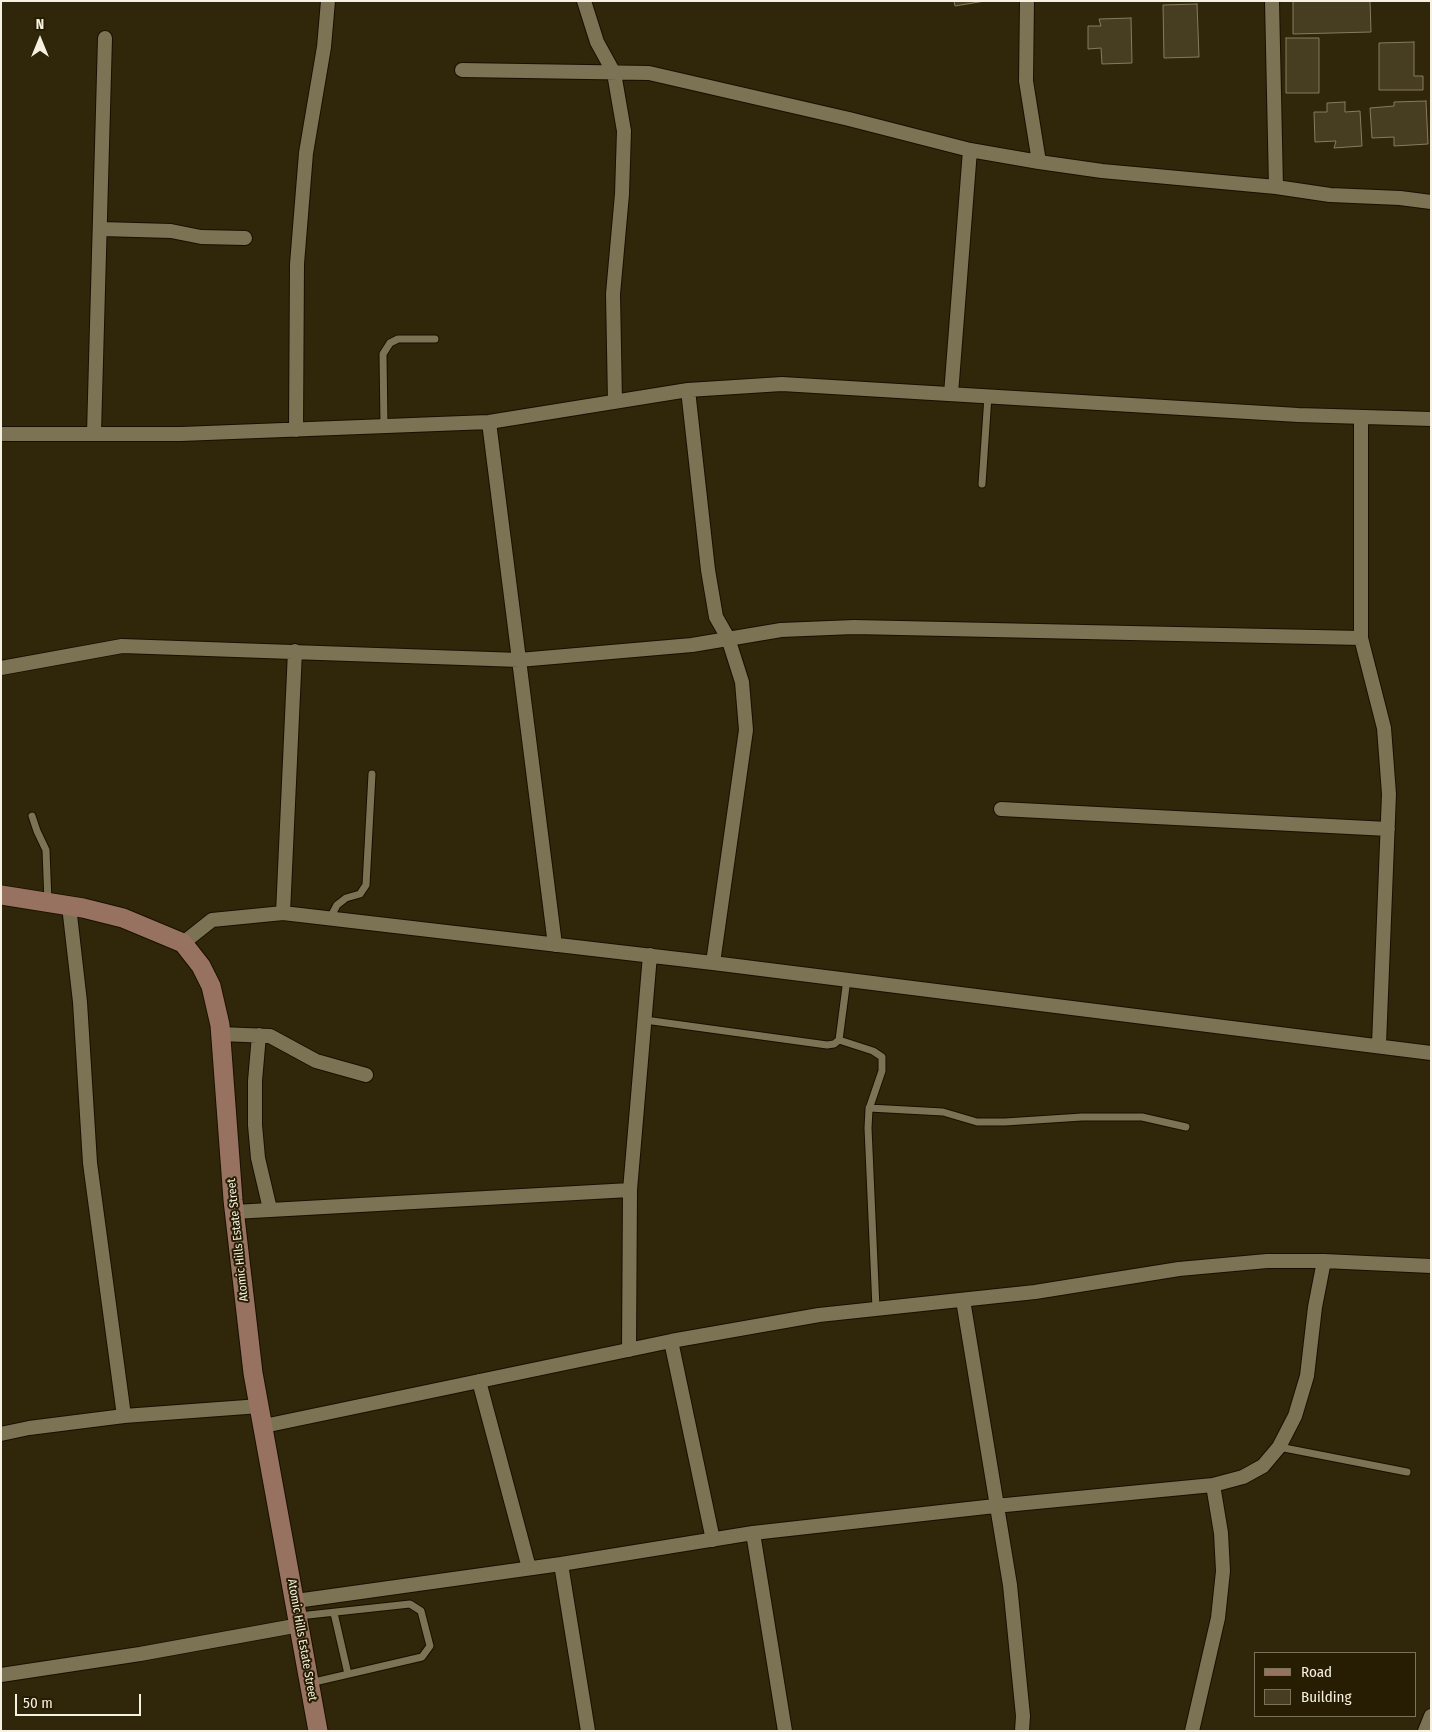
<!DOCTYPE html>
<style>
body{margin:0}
#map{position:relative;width:1432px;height:1732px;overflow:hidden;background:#30270a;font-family:"Fira Sans Condensed",sans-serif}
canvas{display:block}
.frame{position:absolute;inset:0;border:2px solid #f7f1e1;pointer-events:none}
.legend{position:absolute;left:1254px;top:1652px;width:162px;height:65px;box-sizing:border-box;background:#261d02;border:1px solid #7a725b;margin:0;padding:6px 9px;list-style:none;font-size:15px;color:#f7f1e1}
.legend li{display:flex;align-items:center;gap:10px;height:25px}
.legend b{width:25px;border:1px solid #7a725b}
.north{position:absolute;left:15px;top:15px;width:50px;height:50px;-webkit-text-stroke:4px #261d02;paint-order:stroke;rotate:0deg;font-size:14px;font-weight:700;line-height:20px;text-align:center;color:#f7f1e1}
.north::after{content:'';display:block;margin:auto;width:18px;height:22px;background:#f7f1e1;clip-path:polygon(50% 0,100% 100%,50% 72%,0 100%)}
.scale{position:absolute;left:15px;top:1694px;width:126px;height:22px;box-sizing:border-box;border:2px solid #f7f1e1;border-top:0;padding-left:6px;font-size:15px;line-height:18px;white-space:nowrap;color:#f7f1e1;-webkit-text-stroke:4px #261d02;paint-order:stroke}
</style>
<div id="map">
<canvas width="1432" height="1732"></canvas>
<div class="frame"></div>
<ul class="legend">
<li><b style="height:6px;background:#977260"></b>Road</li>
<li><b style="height:14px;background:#473e21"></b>Building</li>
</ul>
<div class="north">N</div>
<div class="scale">50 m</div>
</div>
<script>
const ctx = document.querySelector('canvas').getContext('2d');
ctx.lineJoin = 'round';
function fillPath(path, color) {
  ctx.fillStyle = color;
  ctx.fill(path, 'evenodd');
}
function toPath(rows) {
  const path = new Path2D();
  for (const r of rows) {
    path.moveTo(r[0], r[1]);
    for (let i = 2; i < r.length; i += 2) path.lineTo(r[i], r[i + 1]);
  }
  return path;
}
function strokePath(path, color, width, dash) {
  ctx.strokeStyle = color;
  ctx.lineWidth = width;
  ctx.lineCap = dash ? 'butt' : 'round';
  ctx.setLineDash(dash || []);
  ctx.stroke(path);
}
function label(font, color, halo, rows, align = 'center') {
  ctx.font = font + ' "Fira Sans Condensed",sans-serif';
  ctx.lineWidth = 4;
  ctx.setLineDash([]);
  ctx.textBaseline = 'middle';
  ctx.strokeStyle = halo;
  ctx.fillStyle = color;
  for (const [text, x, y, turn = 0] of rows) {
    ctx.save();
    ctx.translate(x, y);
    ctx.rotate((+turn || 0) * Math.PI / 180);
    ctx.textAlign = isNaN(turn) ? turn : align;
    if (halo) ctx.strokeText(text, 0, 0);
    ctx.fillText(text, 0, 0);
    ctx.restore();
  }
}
const building = toPath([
 [954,1,985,1,955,6,954,1],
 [1293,1,1370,1,1371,32,1293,34,1293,1],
 [1197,4,1199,57,1164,58,1163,5,1197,4],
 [1131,18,1132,63,1102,64,1101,48,1088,49,1088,26,1101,26,1099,19,1131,18],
 [1286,38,1319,38,1319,93,1286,93,1286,38],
 [1414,42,1414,76,1423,76,1423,90,1379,90,1379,43,1414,42],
 [1426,101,1428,144,1394,146,1394,137,1372,138,1370,108,1394,106,1394,102,1426,101],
 [1345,102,1345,112,1360,111,1362,146,1334,148,1336,141,1315,142,1314,112,1327,112,1327,103,1345,102]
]);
fillPath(building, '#473e21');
strokePath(building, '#857b5d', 1);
const lane = toPath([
 [384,426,383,354,390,343,398,339,435,339],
 [982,484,988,396],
 [32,816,37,831,46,850,48,902],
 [330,918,337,905,346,898,360,894,366,885,372,774],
 [645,1020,827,1045,834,1044,839,1040,847,979],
 [839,1040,873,1051,882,1057,882,1071,869,1109,868,1128,876,1308],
 [869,1108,943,1112,977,1122,1005,1122,1082,1117,1142,1117,1186,1127],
 [1279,1447,1407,1472],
 [334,1613,348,1674],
 [299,1616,410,1604,421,1611,430,1646,422,1657,310,1683]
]);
const street = toPath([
 [584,1,597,42,614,73,624,131,622,194,613,294,615,402],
 [1027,1,1026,81,1039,162],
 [1272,1,1276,187],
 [462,70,649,73,849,119,970,150,1039,162,1102,171,1276,187,1330,195,1400,198,1431,202],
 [101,229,171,231,201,237,245,238],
 [688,390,708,570,716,617,728,638,742,682,746,730,713,963],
 [951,394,970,150],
 [1361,418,1361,638,1384,728,1389,794,1379,1044],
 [489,422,555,945],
 [296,430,297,264,306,153,324,47,328,1],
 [94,433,105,38],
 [1,434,181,434,489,422,688,390,782,384,1298,415,1431,419],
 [1,668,122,646,519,660,692,645,781,630,854,627,1361,638],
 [1001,809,1388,829],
 [69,906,80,1002,90,1163,124,1416],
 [283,913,295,651],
 [183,943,212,920,283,913,713,963,1431,1053],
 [220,1034,270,1036,316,1061,366,1075],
 [259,1035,255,1081,255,1125,258,1158,270,1209],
 [234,1212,630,1190],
 [963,1300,1010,1585,1023,1716,1022,1731],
 [671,1341,713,1540],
 [629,1350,630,1190,650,955],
 [479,1381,529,1568],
 [264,1426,671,1341,819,1315,1035,1292,1179,1269,1267,1261,1324,1261,1431,1266],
 [1,1434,29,1428,124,1416,260,1406],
 [753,1533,785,1731],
 [561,1564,588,1731],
 [296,1601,561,1564,753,1533,995,1506,1213,1485,1243,1477,1263,1466,1279,1447,1295,1416,1307,1376,1315,1307,1324,1261],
 [1,1675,140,1654,300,1625],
 [1192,1731,1218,1618,1223,1571,1221,1533,1213,1485],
 [1425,1731,1431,1716]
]);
const secondary = toPath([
 [1,895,83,908,123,918,183,943,201,966,211,986,220,1025,233,1200,253,1373,318,1731]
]);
strokePath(lane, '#180f00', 9);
strokePath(street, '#180f00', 16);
strokePath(secondary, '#180f00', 21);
strokePath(lane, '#7c7254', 7);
strokePath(street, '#7c7254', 14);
strokePath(secondary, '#977260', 19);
label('12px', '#f7f1e1', '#261d02', [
 ["Atomic Hills Estate Street",238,1240,-96],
 ["Atomic Hills Estate Street",302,1640,80]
]);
</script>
